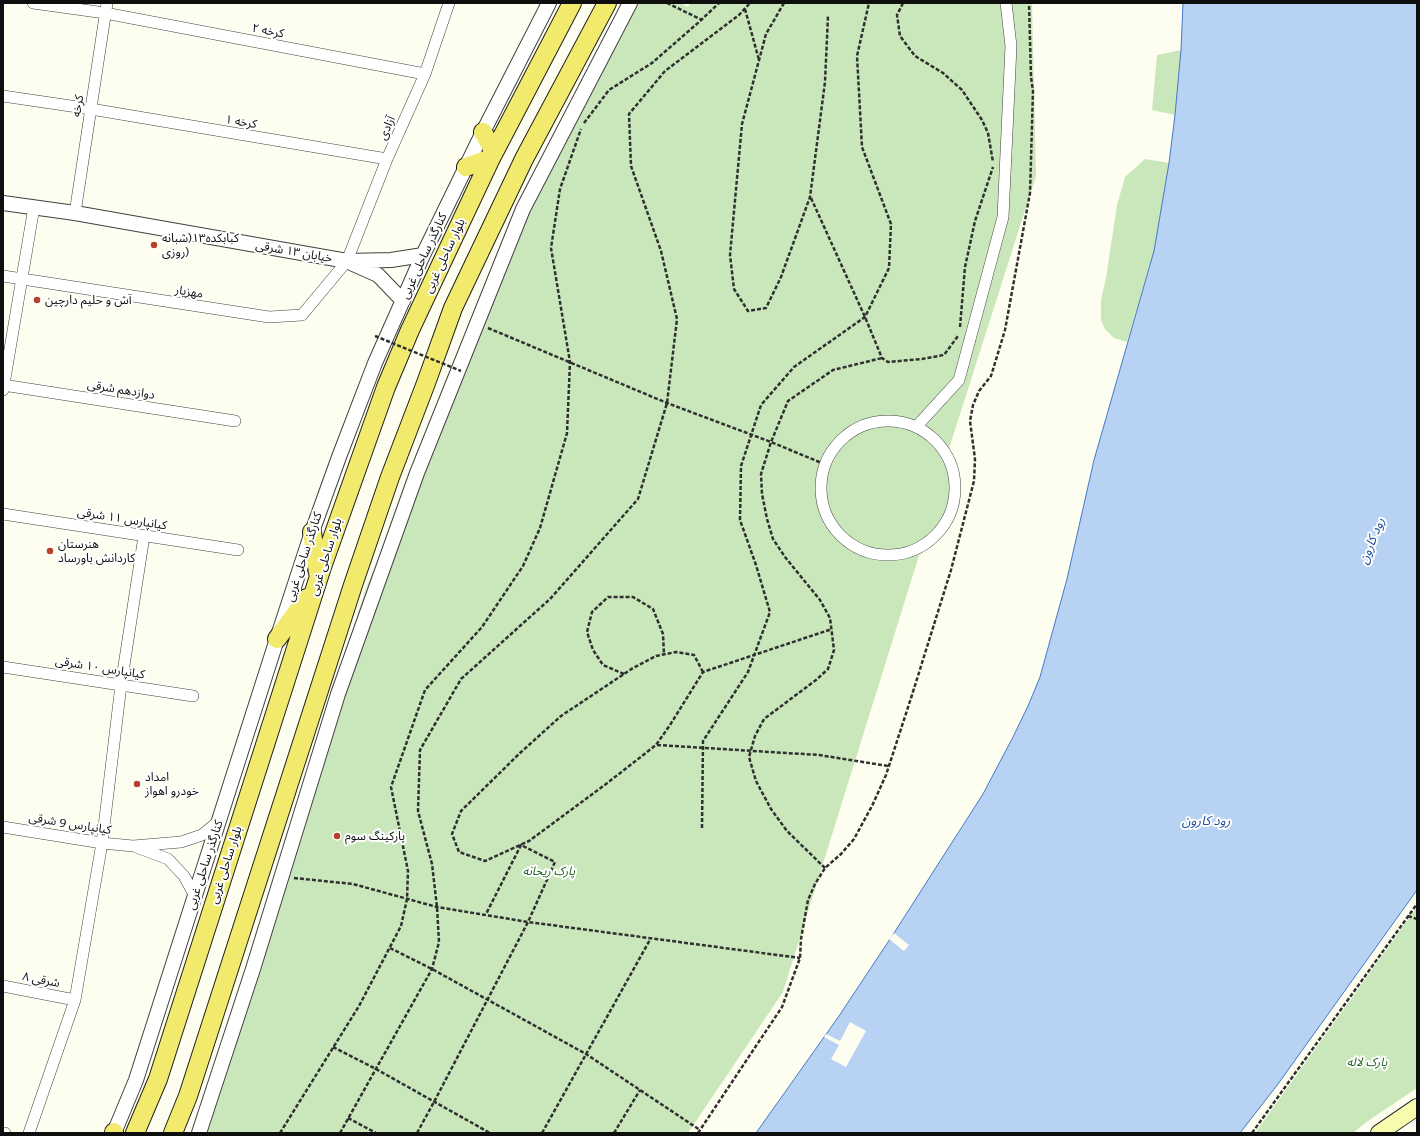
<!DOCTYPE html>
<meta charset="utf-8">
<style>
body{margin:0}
#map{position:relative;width:1420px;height:1136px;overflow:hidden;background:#fefef0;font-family:"Roboto Serif",serif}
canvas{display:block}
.frame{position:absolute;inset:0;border:4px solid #0e0e0e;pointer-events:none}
</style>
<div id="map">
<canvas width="1420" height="1136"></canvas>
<div class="frame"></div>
</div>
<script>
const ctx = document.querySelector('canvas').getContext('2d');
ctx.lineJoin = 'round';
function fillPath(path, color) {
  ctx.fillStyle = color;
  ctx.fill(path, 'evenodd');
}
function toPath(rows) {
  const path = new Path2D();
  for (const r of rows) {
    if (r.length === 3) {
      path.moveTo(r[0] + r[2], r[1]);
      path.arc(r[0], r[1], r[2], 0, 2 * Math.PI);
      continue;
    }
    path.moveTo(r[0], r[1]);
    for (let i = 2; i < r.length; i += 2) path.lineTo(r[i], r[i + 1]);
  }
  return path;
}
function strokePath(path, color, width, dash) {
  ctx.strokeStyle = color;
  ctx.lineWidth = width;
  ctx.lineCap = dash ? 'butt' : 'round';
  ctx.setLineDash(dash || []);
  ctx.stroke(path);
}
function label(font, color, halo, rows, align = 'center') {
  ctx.font = font + ' "Roboto Serif","Noto Sans Arabic",serif';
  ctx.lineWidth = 4;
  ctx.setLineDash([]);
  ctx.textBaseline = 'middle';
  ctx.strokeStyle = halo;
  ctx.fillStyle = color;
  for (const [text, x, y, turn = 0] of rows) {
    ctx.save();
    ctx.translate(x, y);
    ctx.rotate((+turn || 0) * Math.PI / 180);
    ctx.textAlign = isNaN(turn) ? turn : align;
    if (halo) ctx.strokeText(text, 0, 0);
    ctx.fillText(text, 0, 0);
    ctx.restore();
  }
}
fillPath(toPath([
 [630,3,680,3,688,7,690,3,1032,3,1036,176,947,455,953,520,922,546,783,992,688,1133,200,1133,273,882,366,588,449,394,541,172],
 [1181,50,1175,115,1152,110,1157,55],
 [1145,159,1169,163,1154,251,1127,342,1114,338,1105,329,1101,320,1101,300,1106,278,1117,205,1125,177],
 [1417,907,1417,1088,1365,1123,1353,1133,1255,1133]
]), '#cae7bb');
const water = toPath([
 [1183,3,1417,3,1417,890,1278,1084,1240,1133,756,1133,839,1016,894,933,983,794,1013,737,1028,706,1040,677,1067,579,1094,460,1154,251,1169,163,1175,115,1181,50,1183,3]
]);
fillPath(water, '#b7d2f3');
strokePath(water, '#4279c7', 1);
fillPath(toPath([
 [894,933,909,945,904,951,889,939],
 [850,1022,866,1031,846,1067,831,1059,839,1045,824,1037,826,1034,840,1041]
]), '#fefef0');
const minor = toPath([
 [33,3,105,13,425,74],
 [3,96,91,109,387,159],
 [75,213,107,3],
 [3,276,269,317,302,315,347,261,387,159,425,74,449,3],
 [3,385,235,421],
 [3,390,34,207],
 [888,488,67],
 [916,427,959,380,1003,217,1011,46,1006,3],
 [3,514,238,550],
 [3,667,193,696],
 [3,827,102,843,133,846,181,842,202,835,219,821],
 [136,847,168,859,184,876,195,896],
 [3,986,75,1000],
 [3,1133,5,1133],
 [29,1133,75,1000,102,843,121,685,144,536]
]);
const tertiary = toPath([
 [3,203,75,213,347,261,391,260,423,255],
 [351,263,378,275,403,301],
 [114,1133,136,1080,277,639,312,532,339,457,375,363,423,255,483,132,549,3],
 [199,1133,253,969,338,694,417,473,523,209,630,3]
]);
const secondary = toPath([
 [1379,1133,1417,1107]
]);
const primary = toPath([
 [483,132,494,152],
 [466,167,491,158],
 [312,532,318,573],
 [277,639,307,598],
 [114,1132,114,1133],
 [135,1133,158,1079,322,567,386,387,410,330,491,158,572,3],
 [173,1133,188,1096,353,585,390,477,426,383,453,308,524,159,607,3]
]);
strokePath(minor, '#414141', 12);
strokePath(tertiary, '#414141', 16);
strokePath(secondary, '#303030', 18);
strokePath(primary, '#1f1f1f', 20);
strokePath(toPath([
 [667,3,702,20],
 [784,3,766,34,742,124,730,255,734,289,748,311,766,308,781,277,810,197,825,82,828,16],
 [903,3,897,15,900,36,915,56,943,73,962,90,982,120,988,133,993,162],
 [745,9,759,60],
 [584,123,609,90,652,63,699,22,719,3],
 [811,198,865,317,882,358,888,362,922,359,944,355,958,336],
 [960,327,965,267,975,221,993,167],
 [488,328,667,403,771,442,824,464],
 [703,672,694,655,676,652,656,656,633,668,561,716,520,753,461,811,452,834,459,852,485,861,529,841,606,784,656,745,670,725,703,672,832,629],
 [624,674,603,665,593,650,587,632,592,612,608,597,633,597,653,609,663,634,664,655],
 [657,745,819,755,888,766],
 [702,828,703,741,748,672,770,612,756,565,740,520,741,466,761,405,794,367,865,317,889,268,891,224,862,147,857,56,869,3],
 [825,868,787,831,771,809,756,781,749,757,755,736,764,719,816,680,828,669,834,650,830,618,820,600,785,557,773,539,767,519,762,494,761,474,771,442,788,401,833,370,882,358],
 [294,878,353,884,437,907,528,922,800,958],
 [1408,916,1417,919],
 [390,948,432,969,586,1054,700,1130],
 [333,1047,376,1069,490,1133],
 [348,1118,376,1133],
 [280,1133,359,1006,401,926,407,899,408,871,391,787,425,690,482,627,523,566,540,528,567,433,570,362,551,248,560,189,581,129],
 [340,1133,432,969,439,942,437,907,432,864,418,811,420,750,461,679,550,599,638,499,667,403,677,319,661,251,631,166,629,114,665,71,739,15,750,3],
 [417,1133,434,1102,528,922,555,862,521,845,486,914],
 [542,1133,651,938],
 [614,1133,640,1090],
 [698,1133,782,1007,800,958,801,939,808,900,815,884,825,868,841,854,854,839,872,806,886,775,912,695,951,570,974,481,975,459,970,421,973,405,979,391,991,376,1005,330,1030,193,1033,91,1031,77,1029,3],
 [1252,1133,1417,904]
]), '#303030', 2.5, [4, 2]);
strokePath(minor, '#fff', 11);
strokePath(tertiary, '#fff', 14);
strokePath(secondary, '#f6fbae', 16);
strokePath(primary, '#f2ea6d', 18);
strokePath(toPath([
 [375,336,461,371]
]), '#303030', 2.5, [4, 2]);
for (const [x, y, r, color] of [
 [154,245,4,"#b83f2c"],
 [37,300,4,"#b83f2c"],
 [50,551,4,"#b83f2c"],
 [137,784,4,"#b83f2c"],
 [337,836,4,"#b83f2c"]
]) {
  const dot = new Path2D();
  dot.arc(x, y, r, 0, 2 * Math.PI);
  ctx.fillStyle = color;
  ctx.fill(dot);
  strokePath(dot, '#fff', 1.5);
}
label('12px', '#0e0e0e', '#fff', [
 ["کرخه ۲",268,31,11],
 ["کرخه",78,106,-81],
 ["کرخه ۱",241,122,10],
 ["آزادی",387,128,-66],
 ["خیابان ۱۳ شرقی",294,252,10],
 ["کنارگذر ساحلی غربی",424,256,-65],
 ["بلوار ساحلی غربی",445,256,-65],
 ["مهزیار",189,292,9],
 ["دوازدهم شرقی",121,390,9],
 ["کیانپارس ۱۱ شرقی",122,519,9],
 ["کنارگذر ساحلی غربی",304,557,-72],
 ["بلوار ساحلی غربی",326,557,-72],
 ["کیانپارس ۱۰ شرقی",100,668,9],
 ["کیانپارس 9 شرقی",70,824,9],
 ["کنارگذر ساحلی غربی",205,865,-72],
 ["بلوار ساحلی غربی",226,865,-72],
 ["۸ شرقی",41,980,11]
]);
label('12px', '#0e0e0e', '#fff', [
 ["کبابکده۱۳(شبانه",162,238],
 ["روزی)",162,252],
 ["آش و حلیم دارچین",45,300],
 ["هنرستان",58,544],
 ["کاردانش باورساد",58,558],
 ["امداد",145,777],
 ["خودرو اهواز",145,791],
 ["پارکینگ سوم",345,836]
], 'left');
label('italic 12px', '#236321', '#fff', [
 ["پارک ریحانه",549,871],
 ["پارک لاله",1367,1062]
]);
label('italic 13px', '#1d4d9a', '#fff', [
 ["رود کارون",1372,541,-68],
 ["رود کارون",1206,821]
]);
</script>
